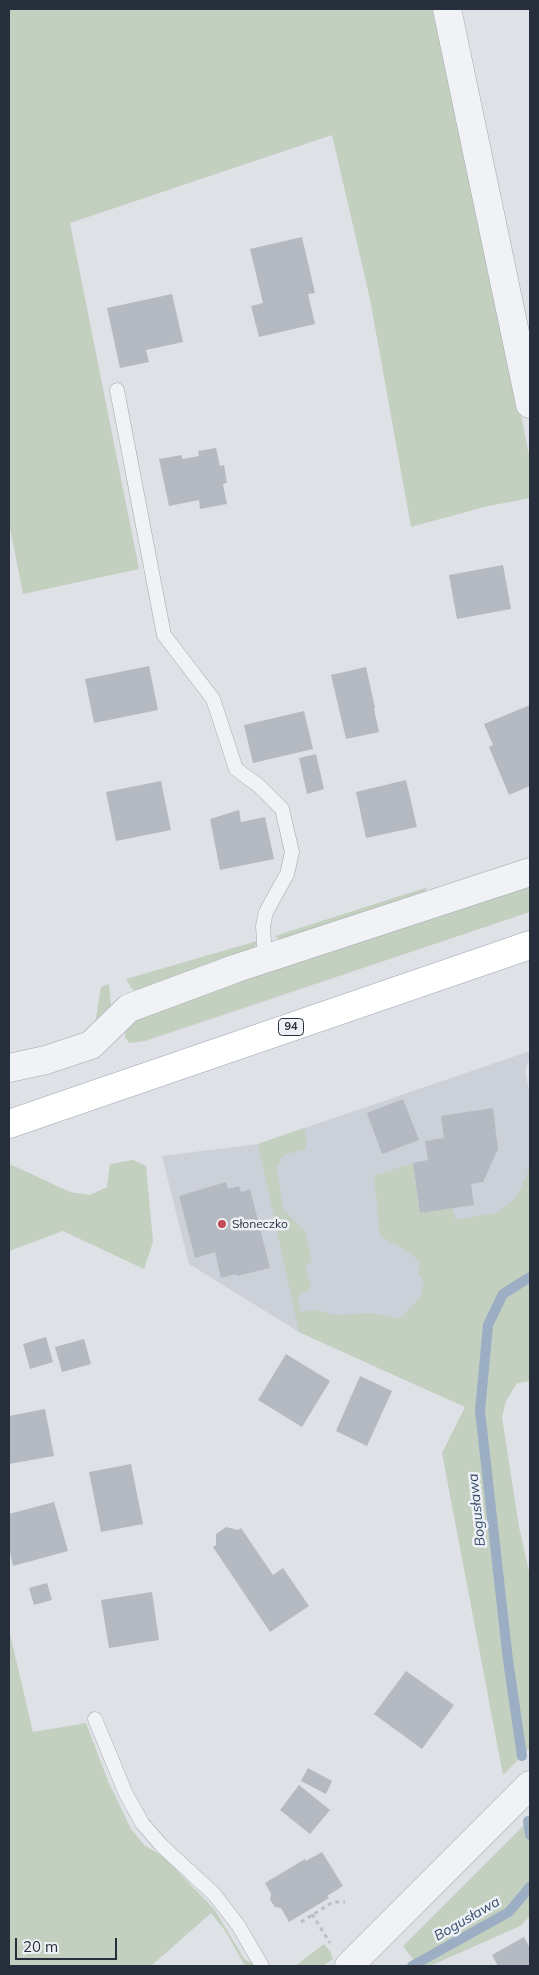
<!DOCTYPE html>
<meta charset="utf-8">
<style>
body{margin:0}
#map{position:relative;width:539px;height:1975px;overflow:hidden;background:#dee1e6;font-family:Mulish,sans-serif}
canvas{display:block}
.frame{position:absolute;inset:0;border:10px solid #282f3c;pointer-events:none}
.scale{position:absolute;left:15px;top:1938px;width:102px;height:22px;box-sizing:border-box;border:2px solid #282f3c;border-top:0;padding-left:6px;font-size:15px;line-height:18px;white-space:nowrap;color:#282f3c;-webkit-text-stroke:4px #edf0f4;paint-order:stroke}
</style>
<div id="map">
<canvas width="539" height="1975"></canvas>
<div class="frame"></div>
<div class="scale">20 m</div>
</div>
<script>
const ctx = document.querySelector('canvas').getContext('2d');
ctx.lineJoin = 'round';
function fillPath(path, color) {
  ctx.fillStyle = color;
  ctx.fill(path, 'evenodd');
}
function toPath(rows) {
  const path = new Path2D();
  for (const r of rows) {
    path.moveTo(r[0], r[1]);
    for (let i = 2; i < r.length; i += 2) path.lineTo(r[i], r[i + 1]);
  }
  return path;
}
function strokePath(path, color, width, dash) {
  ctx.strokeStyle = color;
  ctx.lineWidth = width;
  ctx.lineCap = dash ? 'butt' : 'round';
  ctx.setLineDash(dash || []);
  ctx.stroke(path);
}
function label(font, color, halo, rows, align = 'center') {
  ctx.font = font + ' Mulish,sans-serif';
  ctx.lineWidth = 5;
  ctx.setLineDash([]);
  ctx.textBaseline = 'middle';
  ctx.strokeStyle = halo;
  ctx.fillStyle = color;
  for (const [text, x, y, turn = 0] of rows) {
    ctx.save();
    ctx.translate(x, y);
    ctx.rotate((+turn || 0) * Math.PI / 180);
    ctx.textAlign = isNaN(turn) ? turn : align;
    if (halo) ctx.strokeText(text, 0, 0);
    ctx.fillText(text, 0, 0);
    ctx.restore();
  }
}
fillPath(toPath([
 [530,1051,530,1058,525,1071,530,1094,530,1220,427,1390,299,1332,189,1264,162,1156,258,1144]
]), '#ccd0d8');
fillPath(toPath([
 [9,9,439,9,530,460,530,498,484,507,411,527,370,299,332,135,70,223,139,569,23,594,9,523],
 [530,882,530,912,145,1041,129,1043,125,1037,125,1027,133,1017],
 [428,887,419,898,281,941,275,936],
 [257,941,253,951,141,992,132,989,126,979],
 [109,984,111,1007,103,1026,84,1042,35,1055,9,1058,9,1053,80,1040,94,1030,101,987],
 [304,1128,307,1139,305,1149,284,1155,276,1167,283,1209,305,1232,312,1261,306,1266,311,1289,297,1297,301,1312,317,1310,334,1315,372,1313,400,1319,420,1298,424,1281,419,1274,420,1262,410,1253,380,1236,374,1176,413,1163,420,1213,453,1208,455,1220,497,1213,517,1197,530,1167,530,1381,517,1383,506,1401,502,1417,519,1527,530,1576,530,1748,503,1775,442,1453,465,1407,299,1332,258,1144],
 [133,1160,146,1166,153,1242,144,1269,63,1231,9,1251,9,1166,12,1165,70,1192,90,1195,107,1187,110,1164],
 [9,1630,33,1732,86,1723,108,1781,131,1829,144,1845,164,1857,214,1909,245,1960,253,1963,254,1966,245,1966,226,1932,211,1913,151,1966,9,1966],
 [530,1819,530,1916,520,1926,430,1966,418,1966,403,1946],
 [324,1944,330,1951,333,1959,323,1966,295,1966]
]), '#c3cfbf');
strokePath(toPath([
 [522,1756,508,1660,480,1411,488,1325,503,1294,530,1277],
 [528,1821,530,1835],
 [412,1966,509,1912,530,1887]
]), '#9baec4', 10);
fillPath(toPath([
 [302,237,315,293,308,294,315,324,259,337,251,306,263,303,250,249],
 [172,294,183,342,146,350,149,362,120,368,107,308],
 [216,448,220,466,224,465,227,483,223,484,227,504,200,509,199,500,169,506,159,459,182,455,182,459,199,456,198,451],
 [503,565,511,609,457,619,449,575],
 [149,666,158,710,94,723,85,679],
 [366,667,375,708,374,709,379,732,346,739,331,675],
 [530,705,530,786,509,795,489,747,493,745,484,724],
 [304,711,313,749,253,763,244,725],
 [316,754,324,789,307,794,299,758],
 [406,780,417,827,366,838,356,792],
 [161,781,171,830,116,841,106,792],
 [239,810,241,822,265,817,274,859,220,870,210,819],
 [403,1099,419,1140,382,1154,367,1113],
 [493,1108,498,1149,483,1182,471,1184,474,1205,420,1213,413,1163,428,1160,425,1141,444,1138,441,1116],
 [226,1182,228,1189,239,1186,241,1192,250,1189,270,1268,237,1276,236,1274,221,1278,215,1252,195,1258,179,1196],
 [46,1337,53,1362,30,1369,23,1344],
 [84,1339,91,1364,62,1372,55,1347],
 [286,1354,330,1381,302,1427,258,1400],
 [360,1376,392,1391,367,1446,336,1431],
 [45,1409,54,1456,9,1464,9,1416],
 [131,1464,143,1524,101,1532,89,1472],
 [54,1502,68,1551,13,1566,9,1548,9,1514],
 [226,1527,238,1530,241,1528,273,1575,283,1568,309,1606,270,1632,213,1547,216,1545,216,1534],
 [47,1583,52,1600,34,1605,29,1588],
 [152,1592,159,1640,109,1648,101,1600],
 [406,1671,454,1705,422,1749,374,1714],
 [308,1768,332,1781,326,1794,301,1781],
 [299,1785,330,1810,310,1834,280,1810],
 [322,1852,343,1886,327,1896,329,1898,289,1922,281,1908,275,1907,270,1900,271,1894,265,1883,305,1859,306,1861],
 [524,1937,530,1948,530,1966,498,1966,492,1955]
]), '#b5bac2');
const lane = toPath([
 [117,390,164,635,213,699,236,769,259,786,282,809,292,852,287,874,266,912,263,926,265,959],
 [95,1719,126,1794,142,1823,162,1846,214,1894,238,1925,262,1966]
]);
const street = toPath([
 [447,9,530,404],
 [9,1068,46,1060,91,1045,129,1008,237,968,530,872],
 [349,1966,530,1785]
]);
const primary = toPath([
 [9,1124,530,945]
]);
strokePath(lane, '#a4a8b0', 15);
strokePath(street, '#a4a8b0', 29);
strokePath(primary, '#9ea5b1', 29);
strokePath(toPath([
 [312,1914,330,1943],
 [301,1922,333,1902,345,1902]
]), '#bcbfc5', 3, [4, 4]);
strokePath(lane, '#f0f2f5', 14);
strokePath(street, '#f0f2f5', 28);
strokePath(primary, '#fff', 28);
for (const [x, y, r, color] of [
 [222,1224,5,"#c34b5b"]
]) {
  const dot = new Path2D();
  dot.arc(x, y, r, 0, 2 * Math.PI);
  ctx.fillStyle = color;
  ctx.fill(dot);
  strokePath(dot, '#edf0f4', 2);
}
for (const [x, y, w] of [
 [291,1027,25]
]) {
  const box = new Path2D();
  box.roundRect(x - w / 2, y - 8.5, w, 17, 4);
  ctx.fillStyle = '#edf0f4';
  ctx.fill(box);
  strokePath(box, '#282f3c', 1);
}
label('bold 11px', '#282f3c', null, [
 ["94",291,1027]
]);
label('12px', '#282f3c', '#edf0f4', [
 ["Słoneczko",232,1224]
], 'left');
label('italic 14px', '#364d6c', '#edf0f4', [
 ["Bogusława",477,1510,-96],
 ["Bogusława",467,1919,-30]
]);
</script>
